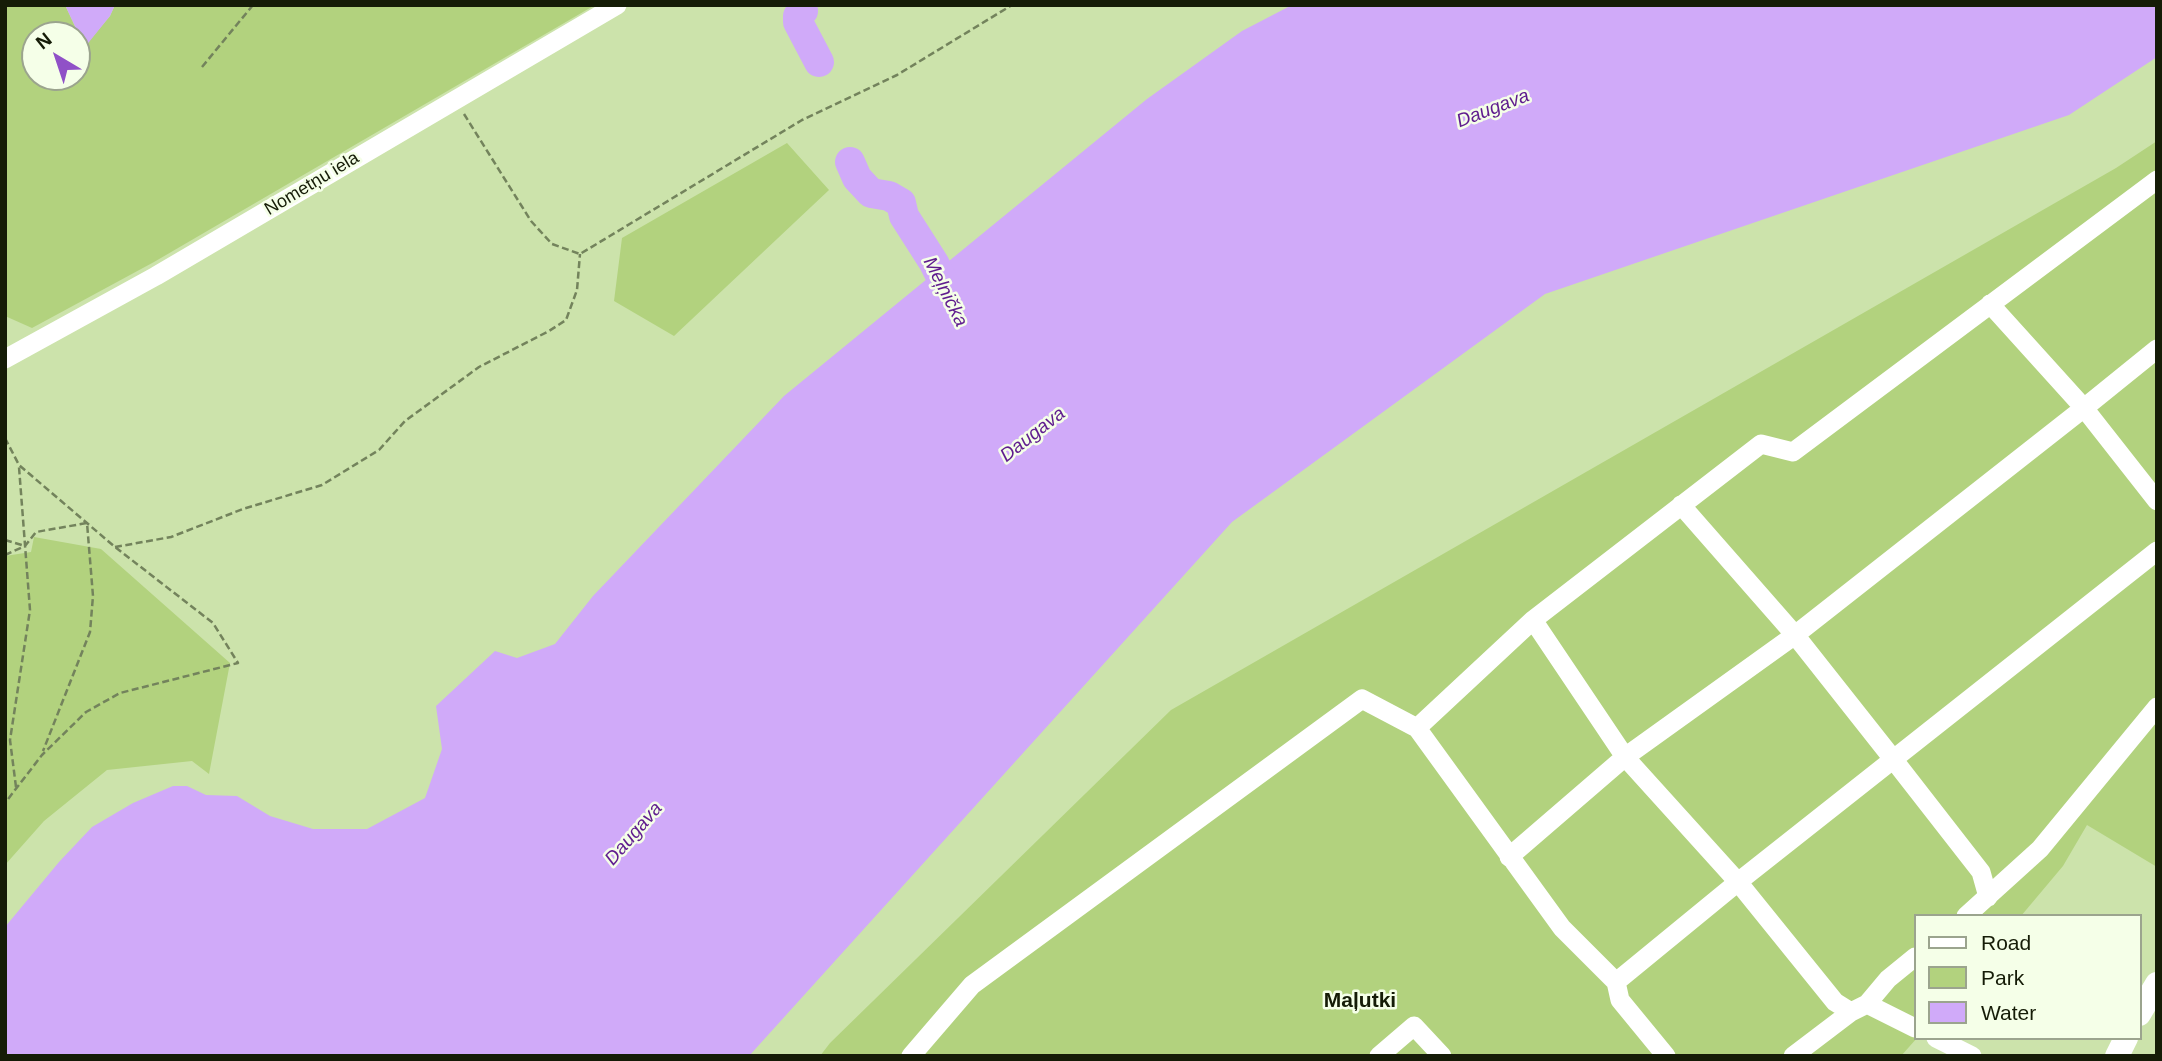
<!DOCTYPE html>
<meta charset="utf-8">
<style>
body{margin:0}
#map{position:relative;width:2162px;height:1061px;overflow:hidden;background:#cce3ab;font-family:Helvetica,sans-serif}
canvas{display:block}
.frame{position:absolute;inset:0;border:7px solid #151c07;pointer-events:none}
.legend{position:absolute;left:1914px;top:914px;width:228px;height:126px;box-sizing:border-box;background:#f5ffe8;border:2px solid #9ba48e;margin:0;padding:9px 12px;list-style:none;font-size:21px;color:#151c07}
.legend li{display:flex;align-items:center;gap:14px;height:35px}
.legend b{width:35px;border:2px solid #9ba48e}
.north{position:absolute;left:21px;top:21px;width:70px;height:70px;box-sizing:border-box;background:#f5ffe8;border:2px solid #9ba48e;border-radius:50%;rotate:321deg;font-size:19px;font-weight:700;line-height:28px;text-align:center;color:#151c07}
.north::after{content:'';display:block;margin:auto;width:24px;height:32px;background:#9051c7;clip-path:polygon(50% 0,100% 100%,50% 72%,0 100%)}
</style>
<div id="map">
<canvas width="2162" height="1061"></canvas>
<div class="frame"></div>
<ul class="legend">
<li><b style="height:9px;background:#fff"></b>Road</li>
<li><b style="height:19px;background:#b2d27e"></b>Park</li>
<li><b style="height:19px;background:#d0aaf9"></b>Water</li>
</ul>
<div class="north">N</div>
</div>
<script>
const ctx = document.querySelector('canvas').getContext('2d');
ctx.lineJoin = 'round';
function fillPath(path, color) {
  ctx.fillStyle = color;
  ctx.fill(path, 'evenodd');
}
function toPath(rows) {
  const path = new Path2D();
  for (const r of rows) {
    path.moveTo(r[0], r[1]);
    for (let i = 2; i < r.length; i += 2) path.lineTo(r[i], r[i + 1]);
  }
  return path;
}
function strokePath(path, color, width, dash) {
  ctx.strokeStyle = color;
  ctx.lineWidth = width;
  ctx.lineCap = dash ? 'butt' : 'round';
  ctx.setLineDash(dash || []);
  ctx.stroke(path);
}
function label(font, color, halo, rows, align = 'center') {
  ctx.font = font + ' Helvetica,sans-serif';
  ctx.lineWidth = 5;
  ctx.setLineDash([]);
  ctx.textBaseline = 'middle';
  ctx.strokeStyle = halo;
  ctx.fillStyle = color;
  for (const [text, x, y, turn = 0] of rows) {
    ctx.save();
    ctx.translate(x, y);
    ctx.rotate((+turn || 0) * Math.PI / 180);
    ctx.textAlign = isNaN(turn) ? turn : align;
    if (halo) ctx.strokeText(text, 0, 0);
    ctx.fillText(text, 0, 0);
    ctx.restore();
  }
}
fillPath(toPath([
 [5,5,65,5,80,37,83,48,110,16,115,5,595,5,154,262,32,328,5,316],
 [35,35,77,35,77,77,35,77],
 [2157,141,2157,867,2087,825,2063,866,2021,916,1915,916,1917,1038,1901,1056,820,1056,830,1043,1171,710,2116,168],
 [787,143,829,190,674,336,614,301,622,238],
 [34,537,101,549,230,663,209,774,192,761,107,770,44,821,5,865,5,556,31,552]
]), '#b2d27e');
fillPath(toPath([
 [65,5,115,5,110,16,85,47,82,48,80,37],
 [1292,5,2157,5,2157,57,2069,115,1545,294,1232,522,749,1056,5,1056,5,927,59,862,92,827,133,803,173,786,187,786,206,795,237,796,270,816,313,829,367,829,425,798,442,749,436,706,495,651,517,658,555,644,593,596,784,396,1147,99,1242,31]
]), '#d0aaf9');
strokePath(toPath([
 [802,5,803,11,798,16,798,22,819,62],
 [850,162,857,178,871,193,889,196,901,203,904,216,934,263,956,307]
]), '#d0aaf9', 30);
strokePath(toPath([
 [202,67,253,5],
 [464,114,531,221,552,244,580,254,802,120,897,75,1012,5],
 [5,438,19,465,115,547,213,623,238,663,120,693,86,712,42,755,5,803],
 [5,540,25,546],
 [115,547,171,537,243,509,322,485,379,450,405,421,479,367,549,331,566,320,577,290,580,254],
 [5,555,25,546,36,532,87,523,93,596,90,632,43,751],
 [16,787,10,740,30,610,19,467]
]), '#73835c', 2.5, [7, 3.5]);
strokePath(toPath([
 [1990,304,2084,408,2157,501],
 [5,359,156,276,617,5],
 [1681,505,1795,635,1893,759,1981,872,1988,897],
 [1533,620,1625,757,1738,882,1835,1002,1851,1012],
 [1417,728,1562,928,1616,982,1620,1000,1666,1056],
 [1509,857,1625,757,1795,635,2084,408,2157,349],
 [1966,916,2040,849,2157,707],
 [1616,982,1738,882,2157,551],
 [1867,1004,1915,1028],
 [1936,1038,1972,1056],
 [911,1056,972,985,1362,699,1417,728,1533,620,1761,444,1793,452,2157,180],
 [1379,1056,1414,1026,1442,1056],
 [1793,1056,1851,1012,1867,1004,1888,979,1915,957]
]), '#fff', 19);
strokePath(toPath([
 [2139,1014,2157,984],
 [2117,1056,2126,1038]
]), '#fff', 24);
label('18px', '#151c07', '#f5ffe8', [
 ["Nometņu iela",312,184,-31]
]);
label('italic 19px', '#5f1c8e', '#f5ffe8', [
 ["Daugava",1493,109,-21],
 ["Meļņička",945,292,63],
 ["Daugava",1033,435,-38],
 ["Daugava",634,834,-49]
]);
label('bold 21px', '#151c07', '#f5ffe8', [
 ["Maļutki",1360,1001]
]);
</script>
